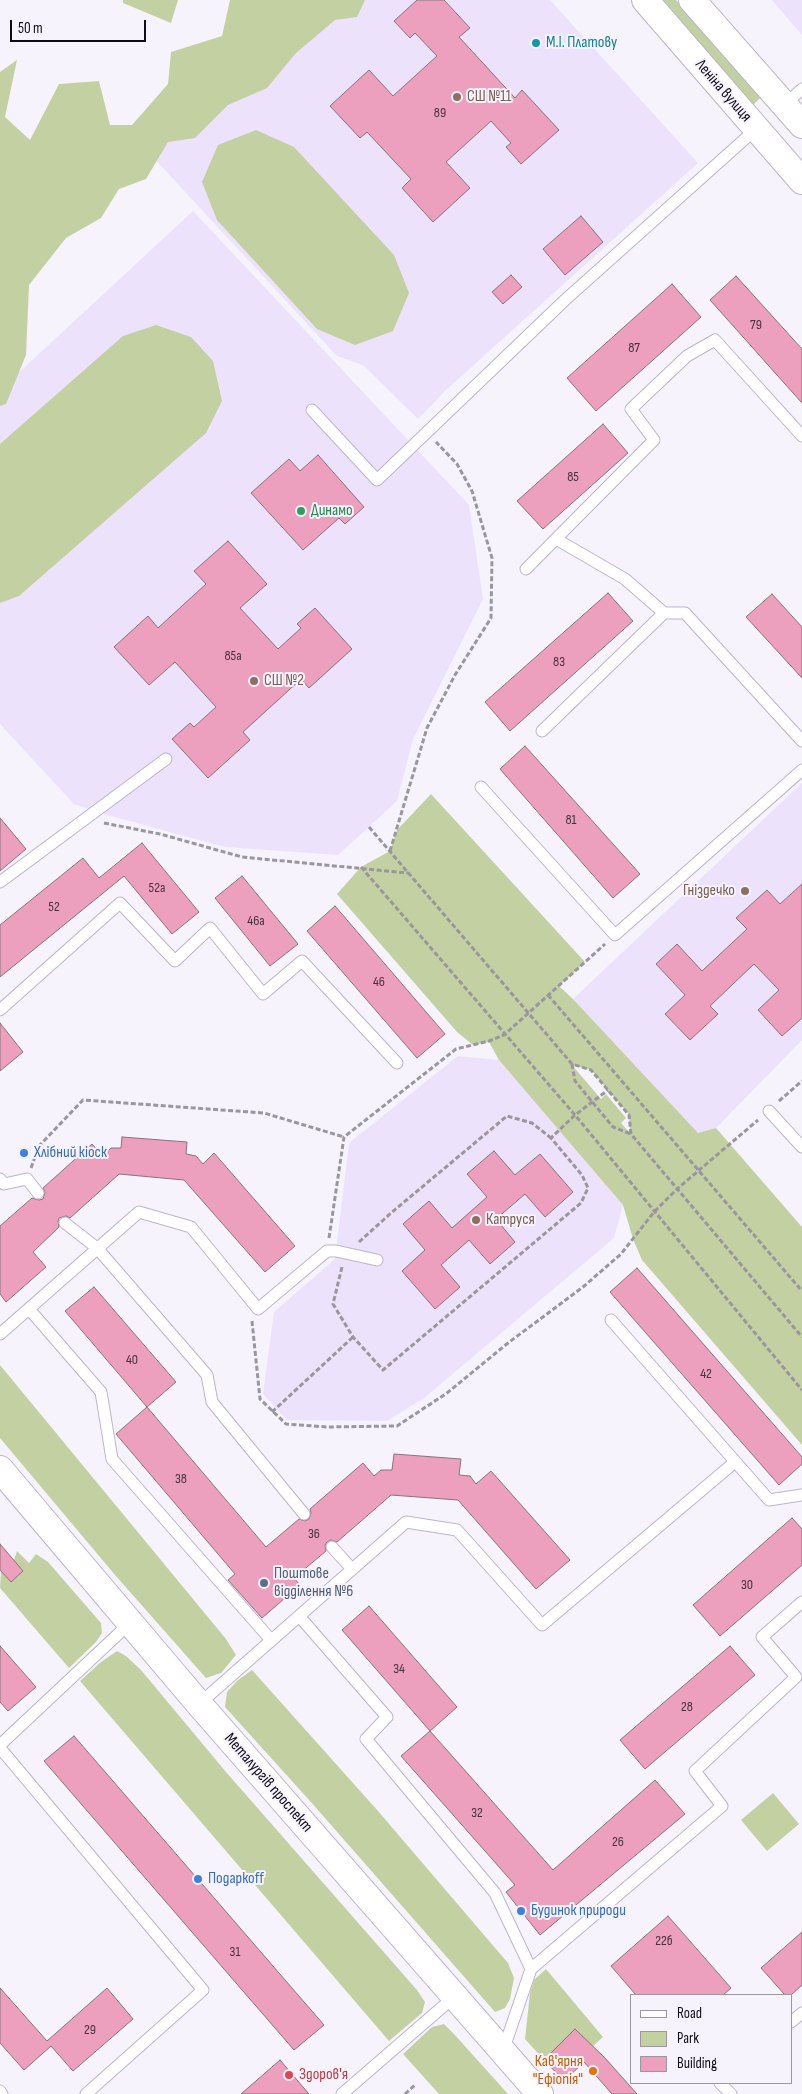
<!DOCTYPE html>
<meta charset="utf-8">
<style>
body{margin:0}
#map{position:relative;width:802px;height:2094px;overflow:hidden;background:#f6f3fc;font-family:"Sofia Sans Condensed",sans-serif}
canvas{display:block}
.legend{position:absolute;left:630px;top:1994px;width:162px;height:90px;box-sizing:border-box;background:#f6f3fc;border:1px solid #9a979f;margin:0;padding:6px 9px;list-style:none;font-size:15px;color:#0f0c14}
.legend li{display:flex;align-items:center;gap:10px;height:25px}
.legend b{width:25px;border:1px solid #9a979f}
.scale{position:absolute;left:10px;top:20px;width:136px;height:22px;box-sizing:border-box;border:2px solid #0f0c14;border-top:0;padding-left:6px;font-size:15px;line-height:18px;white-space:nowrap;color:#0f0c14;-webkit-text-stroke:4px #f6f3fc;paint-order:stroke}
</style>
<div id="map">
<canvas width="802" height="2094"></canvas>
<ul class="legend">
<li><b style="height:6px;background:#fff"></b>Road</li>
<li><b style="height:14px;background:#c3d1a2"></b>Park</li>
<li><b style="height:14px;background:#eca0bd"></b>Building</li>
</ul>
<div class="scale">50 m</div>
</div>
<script>
const ctx = document.querySelector('canvas').getContext('2d');
ctx.lineJoin = 'round';
function fillPath(path, color) {
  ctx.fillStyle = color;
  ctx.fill(path, 'evenodd');
}
function toPath(rows) {
  const path = new Path2D();
  for (const r of rows) {
    path.moveTo(r[0], r[1]);
    for (let i = 2; i < r.length; i += 2) path.lineTo(r[i], r[i + 1]);
  }
  return path;
}
function strokePath(path, color, width, dash) {
  ctx.strokeStyle = color;
  ctx.lineWidth = width;
  ctx.lineCap = dash ? 'butt' : 'round';
  ctx.setLineDash(dash || []);
  ctx.stroke(path);
}
function label(font, color, halo, rows, align = 'center') {
  ctx.font = font + ' "Sofia Sans Condensed",sans-serif';
  ctx.lineWidth = 4;
  ctx.setLineDash([]);
  ctx.textBaseline = 'middle';
  ctx.strokeStyle = halo;
  ctx.fillStyle = color;
  for (const [text, x, y, turn = 0] of rows) {
    ctx.save();
    ctx.translate(x, y);
    ctx.rotate((+turn || 0) * Math.PI / 180);
    ctx.textAlign = isNaN(turn) ? turn : align;
    if (halo) ctx.strokeText(text, 0, 0);
    ctx.fillText(text, 0, 0);
    ctx.restore();
  }
}
fillPath(toPath([
 [339,0,550,0,698,163,446,390,418,419,363,365,337,356,152,156],
 [772,0,802,0,802,35],
 [193,211,469,505,483,599,413,739,397,801,338,855,225,847,107,815,74,804,0,724,0,390],
 [802,783,802,1040,716,1128,698,1134,573,999],
 [458,1056,499,1060,559,1129,623,1205,614,1238,424,1398,387,1421,287,1420,263,1394,274,1312,335,1259,349,1143]
]), '#ece2fb');
fillPath(toPath([
 [123,0,178,0,171,23,123,3],
 [230,0,365,0,357,17,335,20,296,53,267,88,228,105,195,138,168,142,146,179,119,189,101,218,66,238,29,285,26,355,6,404,0,406,0,72,17,60,5,117,30,140,59,84,99,81,110,125,132,125,168,84,171,52,222,36],
 [659,0,676,0,761,97,752,106],
 [256,130,294,147,394,255,409,293,393,331,355,345,317,329,217,220,202,182,218,145],
 [156,325,191,337,213,361,222,401,206,433,19,596,0,603,0,444,123,336],
 [431,794,585,962,559,986,573,999,698,1133,716,1128,802,1227,802,1445,642,1260,633,1239,623,1205,499,1060,489,1042,473,1045,457,1032,337,894,361,867,390,851,397,830],
 [572,1065,591,1070,629,1115,630,1133,621,1123,626,1118,606,1094,601,1099],
 [0,1365,226,1639,236,1655,221,1673,206,1678,115,1575,0,1438],
 [17,1551,29,1563,36,1554,48,1562,101,1623,102,1633,96,1642,69,1668,0,1588,1,1571,14,1560],
 [117,1651,126,1656,141,1670,226,1772,417,1990,425,2002,422,2013,389,2041,80,1681,101,1662],
 [252,1670,378,1811,508,1963,514,1978,510,1999,505,2008,495,2012,310,1801,225,1707,227,1692,238,1680],
 [773,1793,799,1824,767,1851,741,1820],
 [546,1969,603,2037,592,2047,575,2029,544,2060,525,2039,530,1993,534,1980],
 [444,2024,454,2034,508,2094,439,2094,403,2054,432,2027]
]), '#c3d1a2');
const building = toPath([
 [417,0,444,0,470,28,459,37,515,98,522,90,559,130,521,164,506,147,511,143,491,121,446,162,470,188,433,222,402,188,411,179,367,132,360,138,330,106,369,70,393,96,437,56,415,33,410,38,394,21,417,0],
 [581,216,603,242,565,275,543,249,581,216],
 [511,275,522,287,503,304,492,292,511,275],
 [736,276,802,349,802,403,710,300,736,276],
 [672,284,701,317,596,411,567,378,672,284],
 [603,424,628,453,543,529,517,501,603,424],
 [318,455,364,507,345,524,339,518,303,550,251,493,289,459,300,471,318,455],
 [228,541,267,584,240,608,278,649,301,628,297,624,315,608,352,649,309,688,301,679,243,732,250,740,208,778,172,739,190,723,194,727,216,707,175,662,149,685,114,647,148,616,158,628,206,584,194,571,228,541],
 [608,593,633,621,510,731,485,702,608,593],
 [772,594,802,627,802,678,746,617,772,594],
 [525,746,640,874,613,898,500,769,525,746],
 [0,818,26,849,0,871,0,818],
 [142,843,199,912,172,934,124,876,0,977,0,925,83,858,99,878,142,843],
 [242,876,298,944,270,966,215,898,242,876],
 [802,884,802,1018,782,1036,758,1010,779,990,754,964,710,1006,718,1014,690,1040,665,1014,685,995,656,964,677,944,702,971,747,929,736,918,767,890,780,904,802,884],
 [335,906,445,1034,417,1058,307,931,335,906],
 [0,1023,23,1052,0,1071,0,1023],
 [122,1137,187,1142,186,1154,196,1156,203,1164,214,1153,295,1246,265,1272,184,1180,119,1174,70,1218,66,1216,59,1218,58,1222,59,1227,33,1252,46,1267,6,1302,0,1294,0,1226,32,1198,39,1200,43,1199,45,1192,43,1188,92,1144,103,1156,111,1148,121,1148,122,1137],
 [494,1151,515,1175,540,1154,573,1192,545,1217,525,1194,496,1219,515,1242,490,1264,469,1240,441,1265,460,1287,435,1309,402,1271,425,1250,403,1224,429,1201,452,1228,487,1197,467,1174,494,1151],
 [637,1268,802,1457,802,1464,779,1485,610,1292,637,1268],
 [94,1287,176,1382,147,1407,65,1311,94,1287],
 [147,1407,266,1547,299,1519,305,1521,309,1519,311,1513,310,1509,363,1463,374,1476,381,1470,392,1470,394,1454,461,1459,459,1475,470,1476,476,1484,491,1471,570,1560,536,1589,458,1500,391,1495,337,1542,331,1540,327,1542,325,1545,326,1551,294,1578,300,1585,262,1618,228,1580,235,1574,116,1434,147,1407],
 [792,1518,802,1529,802,1565,720,1636,693,1605,792,1518],
 [0,1544,23,1571,11,1582,0,1570,0,1544],
 [369,1606,457,1707,430,1731,342,1630,369,1606],
 [0,1646,36,1687,8,1711,0,1702,0,1646],
 [730,1646,755,1675,645,1769,620,1740,730,1646],
 [430,1731,553,1870,655,1780,685,1814,540,1935,506,1892,515,1885,401,1756,430,1731],
 [74,1736,324,2025,294,2050,44,1761,74,1736],
 [668,1916,731,1988,723,1995,636,1995,611,1966,668,1916],
 [802,1932,802,1985,791,1995,785,1995,761,1968,802,1932],
 [0,1988,47,2041,107,1988,133,2019,73,2071,51,2046,24,2070,0,2043,0,1988],
 [575,2029,605,2058,637,2094,612,2094,584,2062,564,2081,544,2060,575,2029],
 [280,2060,309,2094,241,2094,280,2060]
]);
fillPath(building, '#eca0bd');
strokePath(building, '#8a727a', 1);
const service = toPath([
 [784,105,802,89],
 [312,410,377,480,565,300,756,129],
 [556,539,625,579,664,613],
 [526,569,654,440,631,409,687,356,715,340,802,436],
 [542,731,664,613,685,613,802,741],
 [481,787,615,935,802,770],
 [0,882,166,759],
 [0,1010,120,903,175,961,210,928,263,994,302,961,397,1063],
 [769,1111,802,1147],
 [0,1179,4,1184,27,1179,38,1193],
 [65,1223,97,1248,207,1375,212,1402,304,1514],
 [29,1309,101,1392,112,1459,271,1640],
 [611,1320,769,1500,802,1495],
 [0,1334,139,1212,191,1227,258,1309,327,1251,336,1251,377,1260],
 [332,1547,352,1569],
 [299,1616,387,1717,366,1739,495,1893,531,1969],
 [199,1704,406,1522,457,1530,542,1625,735,1462],
 [0,1745,130,1623],
 [0,1748,203,1990,86,2094],
 [791,2022,802,2013],
 [503,2051,531,1969,722,1806,695,1771,796,1677,762,1637,802,1602],
 [720,2083,731,2094],
 [0,2091,2,2094],
 [342,2094,454,1997]
]);
const tertiary = toPath([
 [645,0,802,181],
 [692,0,802,125],
 [0,1469,199,1704,540,2094]
]);
strokePath(service, '#bdb4cb', 13);
strokePath(tertiary, '#bdb4cb', 28);
strokePath(toPath([
 [104,823,160,834,242,857,408,873],
 [369,827,572,1064,591,1070,629,1115,631,1134,802,1337],
 [390,851,427,728,455,675,491,618,492,558,472,491,457,464,436,442],
 [361,867,575,1115,802,1390],
 [548,995,802,1291],
 [572,1064,575,1081,613,1127,631,1134],
 [779,1101,802,1081],
 [31,1168,39,1146,83,1100,264,1113,344,1137],
 [329,1238,344,1137,456,1049,489,1041,504,1035,605,944],
 [359,1242,391,1213,507,1116,532,1123,551,1138],
 [342,1267,333,1304,353,1337,383,1370,581,1203,588,1188,582,1175,551,1138,575,1115,608,1090],
 [252,1321,260,1399,286,1424,327,1427,397,1426,447,1393,508,1343,583,1287,621,1254,654,1212,677,1189,758,1120],
 [272,1412,353,1337],
 [405,2094,415,2085]
]), '#99969e', 3, [5, 2.5]);
strokePath(service, '#fff', 11);
strokePath(tertiary, '#fff', 26);
for (const [x, y, r, color] of [
 [536,43,5,"#0f9aa8"],
 [457,97,5,"#8d6e63"],
 [301,511,5,"#2e9e5b"],
 [254,681,5,"#8d6e63"],
 [745,891,5,"#8d6e63"],
 [24,1153,5,"#3f7fe0"],
 [476,1220,5,"#8d6e63"],
 [264,1583,5,"#5c6f8a"],
 [198,1879,5,"#3f7fe0"],
 [521,1911,5,"#3f7fe0"],
 [593,2071,5,"#e8710a"],
 [289,2075,5,"#e0444e"]
]) {
  const dot = new Path2D();
  dot.arc(x, y, r, 0, 2 * Math.PI);
  ctx.fillStyle = color;
  ctx.fill(dot);
  strokePath(dot, '#f6f3fc', 2);
}
label('14px', '#46313e', null, [
 ["89",440,113],
 ["79",756,325],
 ["87",634,348],
 ["85",573,477],
 ["85а",233,656],
 ["83",559,662],
 ["81",571,820],
 ["52а",157,888],
 ["52",54,907],
 ["46а",256,921],
 ["46",379,982],
 ["40",132,1360],
 ["42",706,1374],
 ["38",181,1479],
 ["36",314,1534],
 ["30",747,1585],
 ["34",399,1669],
 ["28",687,1707],
 ["32",477,1813],
 ["26",618,1842],
 ["22б",664,1941],
 ["31",235,1952],
 ["29",90,2030]
]);
label('16px', '#0d838f', '#f6f3fc', [
 ["М.І. Платову",546,43]
], 'left');
label('16px', '#0f0c14', '#f6f3fc', [
 ["Леніна вулиця",723,91,49],
 ["Металургів проспект",268,1783,49]
]);
label('16px', '#785e54', '#f6f3fc', [
 ["СШ №11",467,97],
 ["СШ №2",264,681],
 ["Гніздечко",735,891,"right"],
 ["Катруся",486,1220]
], 'left');
label('16px', '#27864d', '#f6f3fc', [
 ["Динамо",311,511]
], 'left');
label('16px', '#366cbe', '#f6f3fc', [
 ["Хлібний кіоск",34,1153],
 ["Подаркоff",208,1879],
 ["Будинок природи",531,1911]
], 'left');
label('16px', '#4e5e75', '#f6f3fc', [
 ["Поштове",274,1574],
 ["відділення №6",274,1592]
], 'left');
label('16px', '#c56008', '#f6f3fc', [
 ["Кав'ярня",583,2062],
 ["\"Ефіопія\"",583,2080]
], 'right');
label('16px', '#be3a42', '#f6f3fc', [
 ["Здоров'я",299,2075]
], 'left');
</script>
